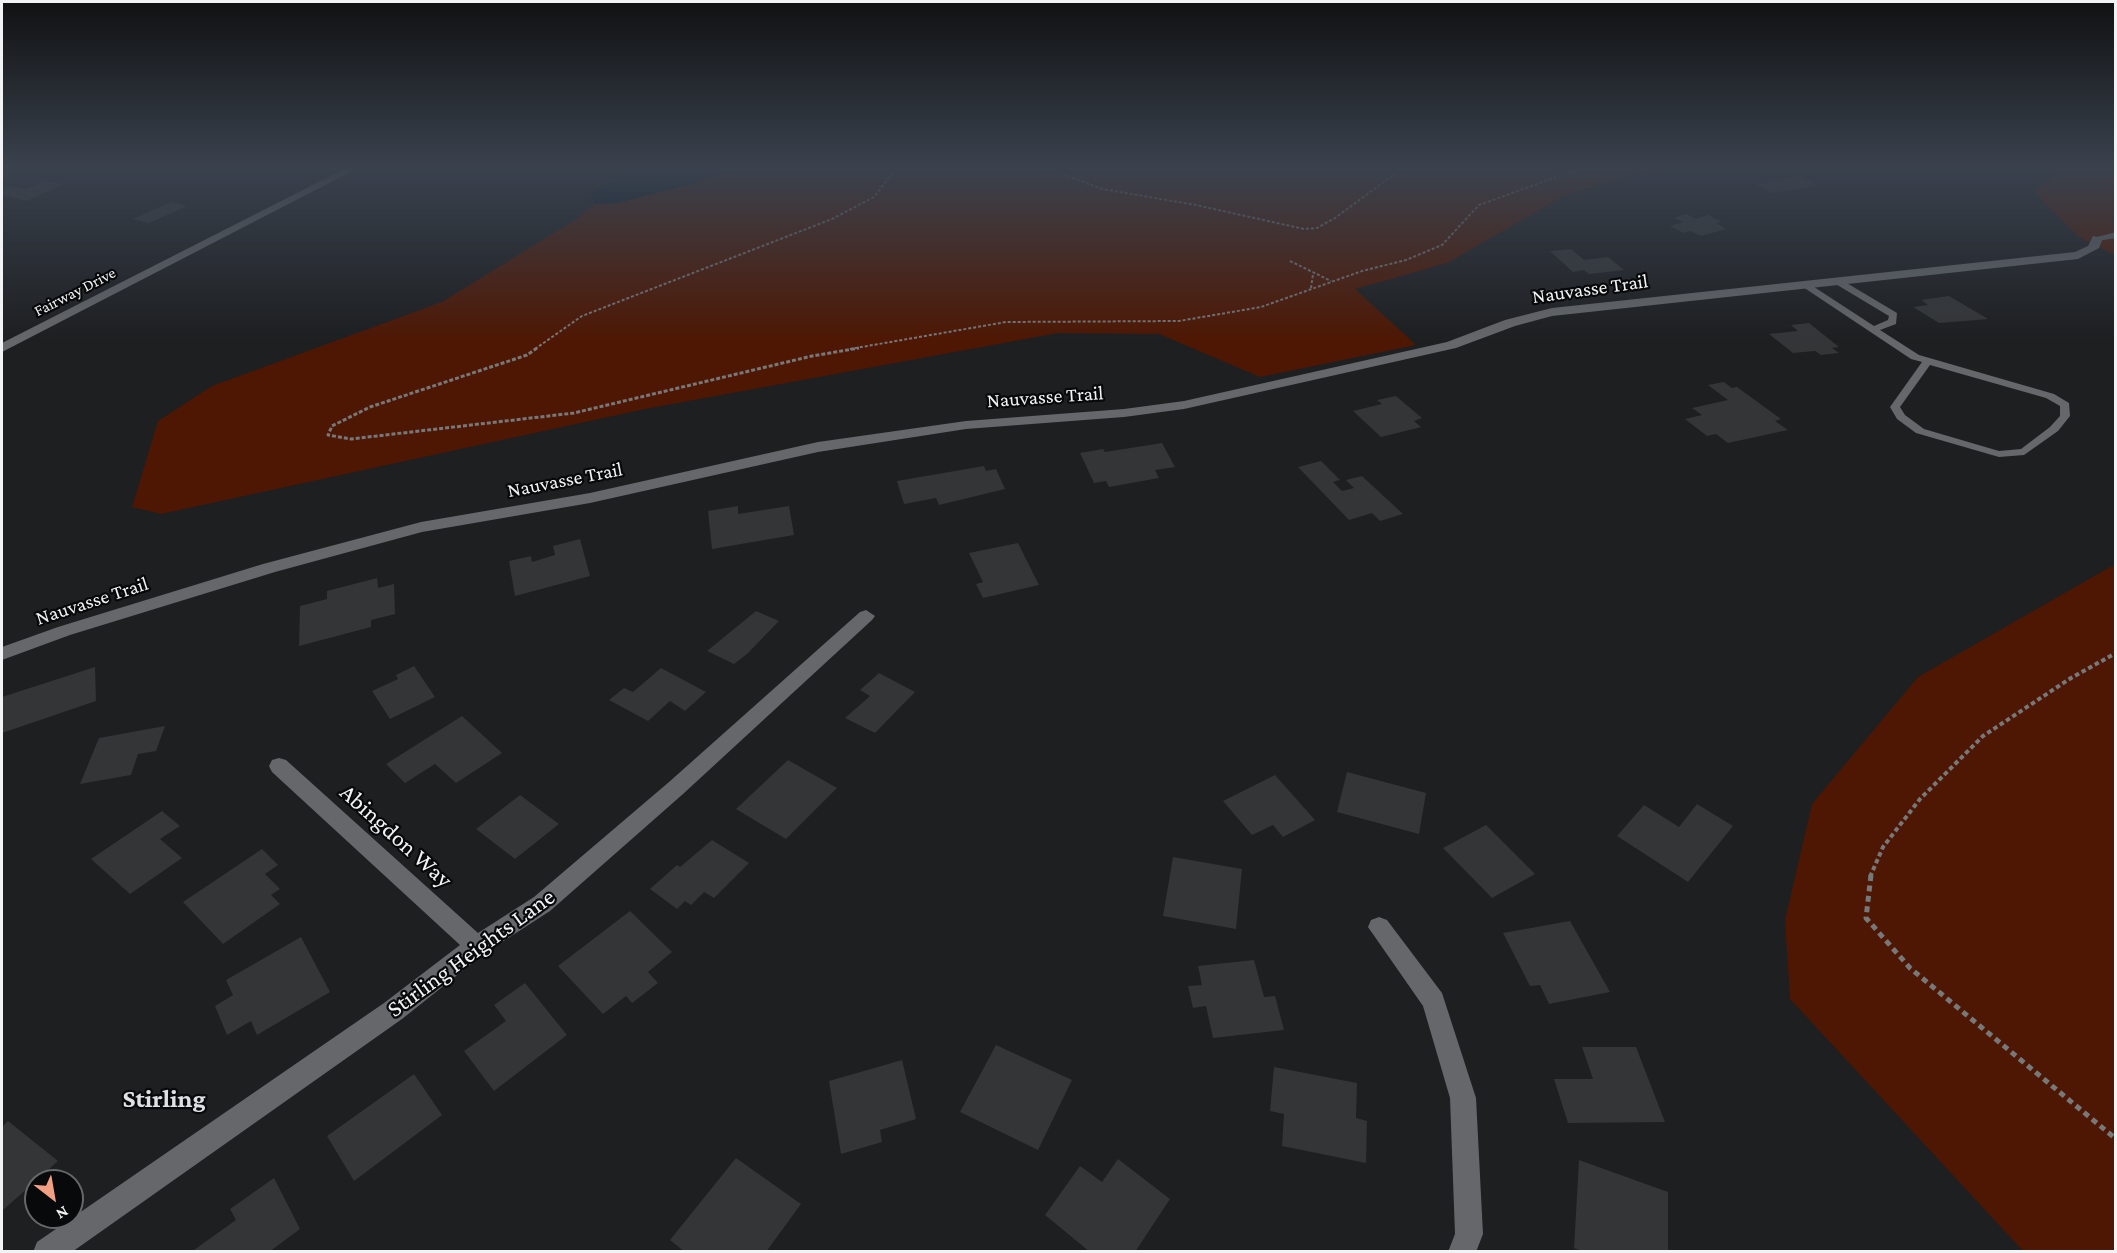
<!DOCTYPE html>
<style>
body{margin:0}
#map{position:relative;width:2117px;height:1253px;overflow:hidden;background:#1d1f21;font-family:"Crimson Pro",serif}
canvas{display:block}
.frame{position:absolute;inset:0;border:3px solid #f1f3f4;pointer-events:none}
.north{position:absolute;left:24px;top:1169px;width:60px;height:60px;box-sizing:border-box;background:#08090a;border:2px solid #656768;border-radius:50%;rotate:149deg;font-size:16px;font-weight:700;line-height:24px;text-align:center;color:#f1f3f4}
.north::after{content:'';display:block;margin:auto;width:21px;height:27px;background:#f39f84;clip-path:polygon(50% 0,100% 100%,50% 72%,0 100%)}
</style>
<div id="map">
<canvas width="2117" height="1253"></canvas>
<div class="frame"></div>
<div class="north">N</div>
</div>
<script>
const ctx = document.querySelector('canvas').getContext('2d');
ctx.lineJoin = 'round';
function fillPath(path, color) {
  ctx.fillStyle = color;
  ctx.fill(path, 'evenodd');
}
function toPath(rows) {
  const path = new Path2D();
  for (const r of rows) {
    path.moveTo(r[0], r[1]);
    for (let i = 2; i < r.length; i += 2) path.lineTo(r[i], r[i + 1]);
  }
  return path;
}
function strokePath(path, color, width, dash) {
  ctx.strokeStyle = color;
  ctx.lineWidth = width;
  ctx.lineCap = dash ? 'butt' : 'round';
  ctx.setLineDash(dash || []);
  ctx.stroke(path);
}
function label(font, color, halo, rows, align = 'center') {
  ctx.font = font + ' "Crimson Pro",serif';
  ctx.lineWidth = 4.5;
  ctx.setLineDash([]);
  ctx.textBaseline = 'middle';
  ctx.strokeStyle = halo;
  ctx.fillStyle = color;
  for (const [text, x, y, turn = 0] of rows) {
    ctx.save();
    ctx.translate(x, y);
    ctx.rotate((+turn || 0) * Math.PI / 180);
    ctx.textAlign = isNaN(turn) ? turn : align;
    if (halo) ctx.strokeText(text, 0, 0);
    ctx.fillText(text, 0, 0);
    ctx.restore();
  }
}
fillPath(toPath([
 [735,167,1664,167,1567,194,1447,263,1355,289,1416,345,1260,377,1159,334,1058,333,645,409,161,514,132,507,158,421,212,386,442,302,575,220,595,204,617,203,690,184],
 [2065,167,2115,167,2115,255,2079,237,2034,192],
 [2115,566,2115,1251,2023,1251,1790,999,1785,920,1812,804,1918,677,2110,567]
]), '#4e1703');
fillPath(toPath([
 [643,167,735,167,690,184,617,203,595,204,591,193]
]), '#001127');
fillPath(toPath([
 [1799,176,1818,185,1773,193,1756,185],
 [46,181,65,184,26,201,2,195,2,189,10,186,25,189],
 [171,202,187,206,149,223,133,219],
 [1686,214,1696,219,1708,215,1722,222,1716,223,1726,229,1701,236,1690,231,1684,233,1670,226,1683,222,1674,218],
 [1571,249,1584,260,1608,257,1624,270,1589,274,1584,270,1573,272,1550,251],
 [1949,296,1988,319,1939,323,1913,307,1928,305,1921,300],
 [1809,323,1839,347,1832,348,1839,353,1821,355,1815,351,1793,353,1769,334,1798,331,1791,325],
 [1724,382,1732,388,1737,387,1781,419,1775,421,1788,430,1728,443,1716,434,1707,436,1685,419,1702,415,1692,408,1728,400,1708,385],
 [1396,396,1422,418,1414,421,1421,427,1381,437,1353,411,1382,404,1377,400],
 [1162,443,1175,467,1155,470,1159,478,1109,487,1106,481,1094,483,1080,453,1103,449,1105,452],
 [1321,461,1340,480,1333,482,1342,491,1354,488,1346,480,1362,476,1403,514,1380,521,1372,513,1349,520,1298,467],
 [984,466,986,471,996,469,1005,489,939,505,936,498,904,504,897,481],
 [738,506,738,514,789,506,794,535,712,549,708,511],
 [580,539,590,576,515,596,509,561,531,556,532,562,555,555,553,546],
 [1018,543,1039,585,983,598,976,584,983,582,969,553],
 [377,578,378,588,394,584,395,614,371,620,371,627,299,646,300,606,327,599,327,591],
 [756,611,779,621,747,654,734,664,707,651],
 [414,666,435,697,390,719,372,691,398,679,396,675],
 [95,667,96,701,2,733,2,697],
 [661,668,706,692,685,711,670,701,648,721,609,700,624,688,633,692],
 [879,673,915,692,875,733,845,718,870,696,860,690],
 [462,716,502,753,456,783,435,764,405,783,386,764],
 [165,726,156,751,138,754,131,775,80,784,99,738],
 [788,760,837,788,786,839,736,809],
 [1347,772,1426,793,1419,834,1337,812],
 [1275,775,1315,820,1283,837,1273,825,1252,835,1223,801],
 [520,795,559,824,515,859,476,829],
 [1697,804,1733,826,1688,882,1617,836,1644,805,1679,827],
 [162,811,180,826,160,839,182,858,130,894,91,859],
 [1486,825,1535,874,1492,898,1443,848],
 [712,840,749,863,714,898,704,892,691,905,685,901,677,909,650,889,677,865,680,867],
 [262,849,278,865,265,874,280,889,271,895,280,904,223,944,183,902],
 [1173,857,1242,869,1236,929,1163,916],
 [630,911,672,952,648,972,658,983,632,1003,626,996,603,1014,558,966],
 [1570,921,1610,992,1549,1004,1540,985,1530,986,1503,933],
 [301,937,330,992,257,1035,251,1021,227,1035,215,1006,233,995,226,980],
 [1254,960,1264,997,1275,996,1284,1030,1213,1038,1206,1006,1193,1008,1188,986,1202,985,1198,966],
 [525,983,567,1035,494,1091,464,1051,506,1021,494,1005],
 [996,1045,1072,1080,1038,1150,960,1112],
 [1582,1047,1636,1047,1665,1122,1568,1123,1554,1079,1593,1079],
 [902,1060,916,1119,880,1130,882,1142,841,1154,829,1081],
 [1274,1067,1357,1083,1356,1118,1367,1121,1366,1163,1282,1146,1284,1114,1270,1111],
 [414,1074,442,1115,354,1181,327,1136],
 [8,1121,58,1161,2,1211,2,1127],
 [736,1158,801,1204,766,1252,685,1252,670,1240],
 [1118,1159,1170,1199,1135,1252,1090,1252,1045,1215,1080,1166,1102,1182],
 [1579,1160,1668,1192,1668,1252,1584,1252,1574,1248],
 [274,1178,300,1229,269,1252,191,1252,236,1220,230,1209]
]), '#333537');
strokePath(toPath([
 [1044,167,1102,189,1196,205,1304,229,1317,228,1335,218,1404,167],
 [1290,261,1331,281],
 [1311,288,1313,274],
 [535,349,582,316,832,219,874,197,897,167],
 [850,349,1006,322,1179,321,1261,307,1362,271,1406,260,1442,245,1479,205,1562,175,1595,167]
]), '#767879', 2, [3, 2]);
strokePath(toPath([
 [537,348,527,355,370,407,332,426,328,435,351,439,574,413,812,356,859,348]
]), '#767879', 3, [4, 2]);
strokePath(toPath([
 [1870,877,1883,847,1920,799,1983,736,2071,678,2116,653]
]), '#767879', 4, [4.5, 3]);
strokePath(toPath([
 [1871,875,1866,918,1910,968,2116,1139]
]), '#767879', 5, [6, 4.5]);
fillPath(toPath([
 [2116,232,2116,238,2097,241,2093,238,2116,232],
 [1834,279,1840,279,1897,313,1896,324,1880,330,1919,355,2054,394,2069,403,2070,416,2058,431,2024,455,1999,457,1916,433,1897,419,1890,407,1922,362,1911,359,1800,285,1808,283,1874,326,1888,320,1889,316,1834,283,1834,279],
 [1930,365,2046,398,2060,406,2060,416,2050,427,2021,449,1999,451,1924,429,1905,415,1900,407,1930,365]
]), '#65676a');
fillPath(toPath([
 [2093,236,2103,238,2099,248,2078,259,1552,316,1515,326,1456,348,1184,409,1124,417,966,429,818,452,590,503,422,532,275,572,70,635,2,660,2,647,58,627,263,564,421,522,590,493,818,442,966,421,1124,409,1184,401,1447,342,1505,320,1552,308,2075,252,2088,246,2093,236],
 [866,610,875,616,872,620,683,794,550,911,485,953,402,1019,72,1252,33,1252,37,1242,384,1003,460,945,272,772,269,766,272,760,279,758,286,760,478,933,534,897,669,782,860,612,866,610],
 [1379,917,1387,920,1442,993,1476,1098,1483,1234,1476,1252,1448,1252,1455,1234,1450,1098,1423,1006,1368,927,1371,920,1379,917]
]), '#65676a');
fillPath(toPath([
 [348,167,360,167,2,352,2,343,348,167]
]), '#65676a');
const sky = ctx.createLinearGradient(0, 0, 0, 342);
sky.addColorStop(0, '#101112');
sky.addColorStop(0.49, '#3a424e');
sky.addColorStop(1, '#3a424e00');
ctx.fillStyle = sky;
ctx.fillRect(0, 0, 2117, 342);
label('16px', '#f1f3f4', '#08090a', [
 ["Fairway Drive",75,292,-27]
]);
label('20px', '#f1f3f4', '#08090a', [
 ["Nauvasse Trail",1590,289,-8],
 ["Nauvasse Trail",1045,397,-4],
 ["Nauvasse Trail",565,480,-11],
 ["Nauvasse Trail",92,601,-18]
]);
label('24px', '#f1f3f4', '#08090a', [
 ["Abingdon Way",396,836,42],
 ["Stirling Heights Lane",471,953,-36]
]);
label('bold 26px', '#dee0e3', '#08090a', [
 ["Stirling",164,1099]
]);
</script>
